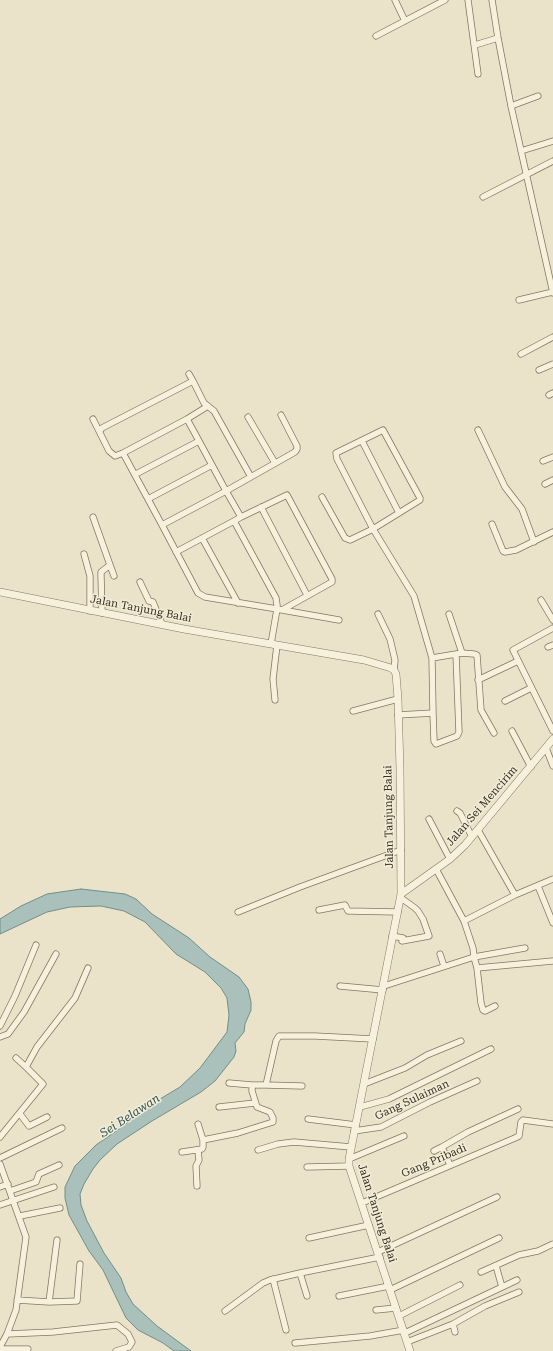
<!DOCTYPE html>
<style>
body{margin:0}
canvas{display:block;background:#ebe3c9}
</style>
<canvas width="553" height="1351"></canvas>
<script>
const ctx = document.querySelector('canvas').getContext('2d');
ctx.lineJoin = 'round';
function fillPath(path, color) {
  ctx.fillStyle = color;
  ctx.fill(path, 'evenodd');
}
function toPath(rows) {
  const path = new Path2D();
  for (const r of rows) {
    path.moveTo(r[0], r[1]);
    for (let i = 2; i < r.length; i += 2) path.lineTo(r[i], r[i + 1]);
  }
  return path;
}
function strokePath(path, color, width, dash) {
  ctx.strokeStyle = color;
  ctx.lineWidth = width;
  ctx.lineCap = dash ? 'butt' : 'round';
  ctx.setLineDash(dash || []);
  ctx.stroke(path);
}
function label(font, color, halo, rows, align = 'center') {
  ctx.font = font + ' "Roboto Serif",serif';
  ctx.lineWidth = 3;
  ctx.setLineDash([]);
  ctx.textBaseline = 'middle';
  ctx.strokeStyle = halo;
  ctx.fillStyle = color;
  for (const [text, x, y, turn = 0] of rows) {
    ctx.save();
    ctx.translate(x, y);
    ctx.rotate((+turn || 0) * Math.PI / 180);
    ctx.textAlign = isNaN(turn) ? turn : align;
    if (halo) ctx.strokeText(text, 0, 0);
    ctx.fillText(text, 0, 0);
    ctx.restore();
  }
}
const water = toPath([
 [81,889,125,894,136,899,152,914,189,938,210,957,239,977,248,989,251,1002,251,1010,245,1024,244,1032,235,1043,236,1051,234,1057,215,1081,201,1092,152,1121,117,1144,100,1160,93,1169,84,1184,80,1194,81,1205,87,1221,104,1253,121,1278,126,1292,133,1304,157,1326,191,1351,174,1351,163,1343,138,1330,126,1318,103,1270,89,1251,69,1215,65,1198,65,1187,75,1166,96,1145,119,1129,155,1102,180,1087,200,1068,227,1032,229,1015,227,998,221,988,205,972,176,954,145,922,124,911,101,906,70,907,47,912,0,934,0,919,21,906,47,894,81,889]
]);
fillPath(water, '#aac0ba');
strokePath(water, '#718e88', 1);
const minor = toPath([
 [395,0,405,21],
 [468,0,478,74],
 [492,0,498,38,511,106,553,293],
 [376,36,445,0],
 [475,45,498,38],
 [511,106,538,96],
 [521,151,553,141],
 [483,197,553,161],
 [519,300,553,292],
 [521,354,553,337],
 [539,370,553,364],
 [189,374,193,381],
 [549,395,553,393],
 [248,417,275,463],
 [93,419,109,451,115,456,123,453,187,419,199,441],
 [187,419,208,406],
 [478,430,505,487,522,509,534,542],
 [100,431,102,428,193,381,204,403,214,411,251,477],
 [362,441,399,513],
 [123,453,162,525],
 [543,461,553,457],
 [136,474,199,441,226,491,241,517,234,521,276,598,277,605,277,609,205,597,198,593,162,525,226,491,295,452,297,449,297,446,281,415],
 [545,484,553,480],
 [322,497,345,538,350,540,373,529,420,500,420,498,383,430,336,453,337,459,373,529,414,596,432,658,433,713,398,715],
 [148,499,212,465],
 [261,507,307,595],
 [93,517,110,565,101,572,101,575,102,613],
 [241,517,287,495,332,579,332,582,282,610,277,609,271,644],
 [492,524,503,551,505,552,516,550,553,532],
 [202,538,238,603],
 [176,552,234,521],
 [84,554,90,576,90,611],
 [110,565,114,576],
 [140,582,149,601,153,602,162,624],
 [541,600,553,620],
 [282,610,339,620],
 [378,614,390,639,395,660,394,670],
 [449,614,462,653],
 [553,628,513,650,553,731],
 [548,647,553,645],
 [432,658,462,653,474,654,477,655,481,710,494,733],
 [478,680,518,661],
 [275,700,273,679,277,645],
 [505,701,531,688],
 [353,711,398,699],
 [433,713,434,741,436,744,457,736,459,732,456,654],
 [512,731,531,767],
 [546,748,553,766],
 [457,811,460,813,472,837],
 [429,819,450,859],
 [478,830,515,895],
 [436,869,464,921],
 [538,886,553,923],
 [319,910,345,905,348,911,398,912],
 [238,912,300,887,401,850],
 [392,936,403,938,402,941,429,936,423,919,418,911,415,908,401,898],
 [525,948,474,957,473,948,464,921,515,895,553,879],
 [440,954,444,966],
 [477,968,481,1003,483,1010,485,1011,495,1006],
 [340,986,383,990],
 [384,986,474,957,477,968,553,961],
 [0,1026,15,996,36,945],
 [0,1037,8,1034,24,1012,56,954],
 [16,1058,26,1067],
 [229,1083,252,1085,266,1085,276,1041,279,1036,315,1036,373,1039],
 [364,1084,405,1068,427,1055,461,1041],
 [266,1085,302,1086],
 [219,1107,255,1103],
 [360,1107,389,1099,491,1049],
 [20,1114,29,1126,47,1117],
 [308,1119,356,1125],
 [198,1124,203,1140],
 [354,1131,381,1127,430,1102,477,1081],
 [0,1137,43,1084,26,1067,37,1047,75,998,88,968],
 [258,1150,278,1144,294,1142,351,1147],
 [434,1151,442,1147],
 [182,1152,202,1149,203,1147,203,1140,238,1133,273,1122,273,1118,270,1112,257,1107,252,1091,252,1085],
 [0,1158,62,1128],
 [349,1159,404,1136],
 [0,1164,26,1237,16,1310,7,1334,0,1347],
 [450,1165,442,1147,468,1132,518,1109],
 [307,1167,349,1166],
 [197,1186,196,1166,199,1160,198,1150],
 [0,1187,8,1184],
 [10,1191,36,1182,39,1174,59,1165],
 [362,1203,515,1138,519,1136,521,1122,523,1120,553,1124],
 [0,1205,54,1187],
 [20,1216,60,1208],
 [309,1238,369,1225],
 [378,1252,497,1197],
 [496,1266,502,1287],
 [481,1272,519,1255,538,1251,553,1244],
 [300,1273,307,1296],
 [273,1279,286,1330],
 [390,1290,499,1238],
 [339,1296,389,1286],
 [17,1300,49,1302,57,1240],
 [49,1302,77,1301,80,1264],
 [376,1310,396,1308],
 [225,1311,263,1283,270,1280,300,1273,380,1257],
 [399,1316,460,1285],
 [453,1324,455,1332],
 [405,1333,517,1280],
 [7,1334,53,1332,117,1325,128,1334,132,1342,129,1347,116,1351],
 [407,1342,453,1324,485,1306,519,1292],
 [295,1343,370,1336,404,1330],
 [0,1349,28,1349]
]);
const tertiary = toPath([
 [0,592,184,629,364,660,391,668,394,670,396,674,398,699,400,769,401,894,349,1159,349,1166,410,1351],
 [401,894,450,859,465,845,553,739]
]);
strokePath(minor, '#86765f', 7);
strokePath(tertiary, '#86765f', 8);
strokePath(minor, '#f6f0dc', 5.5);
strokePath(tertiary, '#f6f0dc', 7);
label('11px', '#382e22', '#f3edd8', [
 ["Jalan Tanjung Balai",141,609,11],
 ["Jalan Sei Mencirim",482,806,-49],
 ["Jalan Tanjung Balai",389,817,-91],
 ["Gang Sulaiman",412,1100,-25],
 ["Gang Pribadi",434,1161,-23],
 ["Jalan Tanjung Balai",377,1213,72]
]);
label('italic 12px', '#325656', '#f3edd8', [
 ["Sei Belawan",130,1116,-33]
]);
</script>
